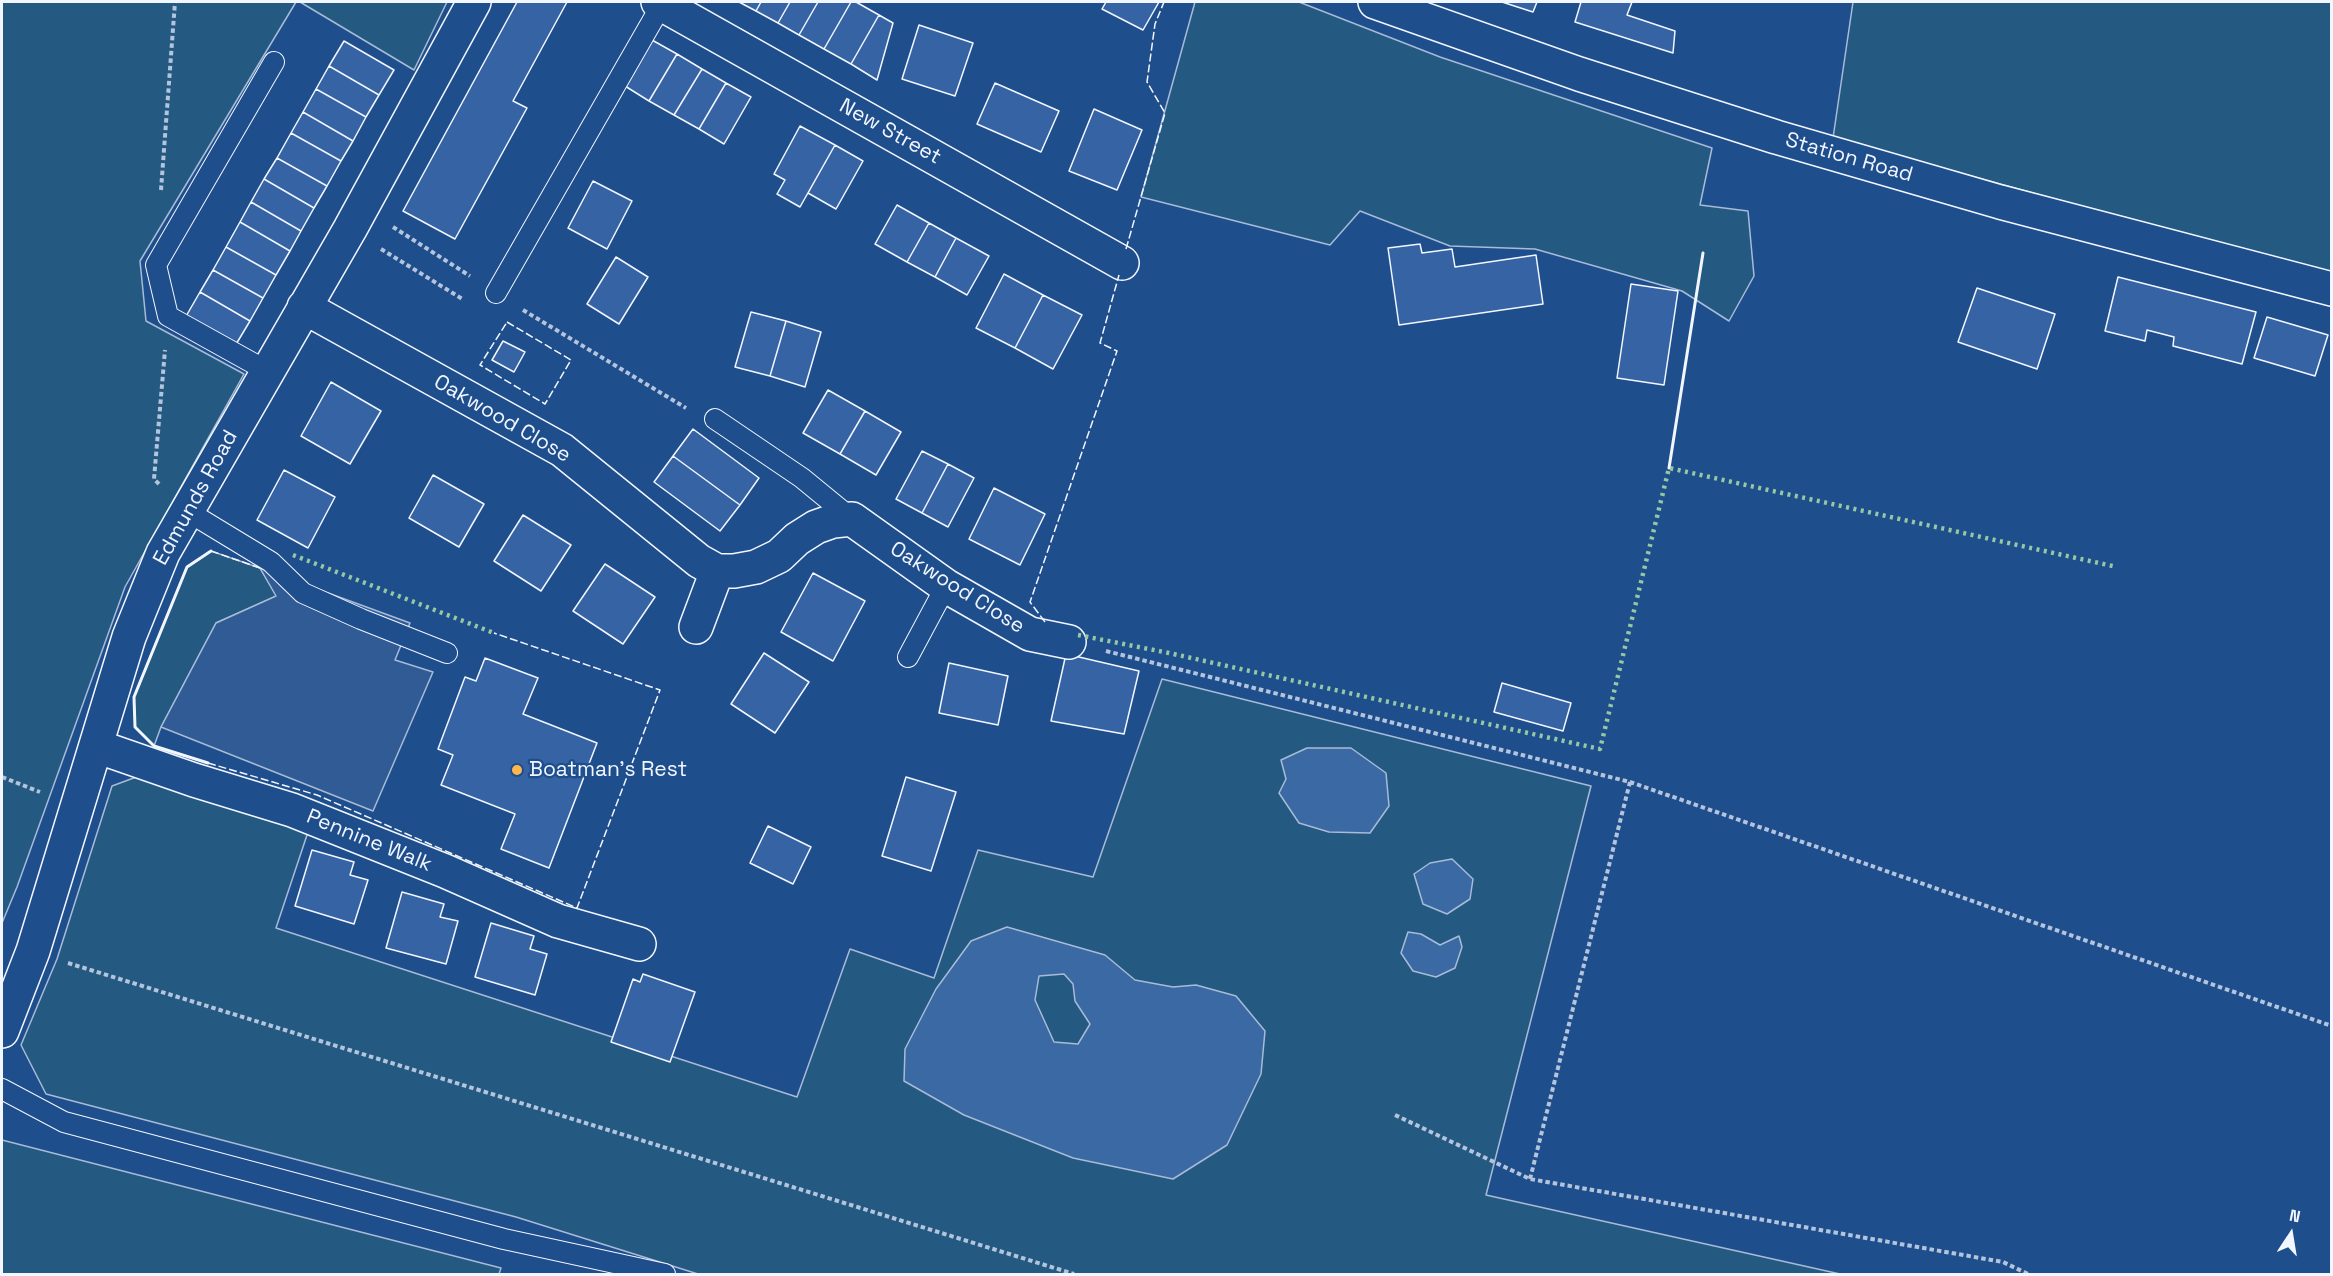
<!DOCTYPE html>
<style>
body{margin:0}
#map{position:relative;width:2333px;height:1276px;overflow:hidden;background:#1f4e8c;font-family:"Space Grotesk",sans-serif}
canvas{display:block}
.frame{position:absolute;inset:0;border:3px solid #f2f6ff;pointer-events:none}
.north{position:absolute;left:2261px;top:1204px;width:60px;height:60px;-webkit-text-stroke:4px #1f4e8c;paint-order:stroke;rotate:12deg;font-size:16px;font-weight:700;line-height:24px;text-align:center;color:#f2f6ff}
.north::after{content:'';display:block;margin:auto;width:21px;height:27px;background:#f2f6ff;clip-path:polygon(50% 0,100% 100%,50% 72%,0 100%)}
</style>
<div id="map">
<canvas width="2333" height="1276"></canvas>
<div class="frame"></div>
<div class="north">N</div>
</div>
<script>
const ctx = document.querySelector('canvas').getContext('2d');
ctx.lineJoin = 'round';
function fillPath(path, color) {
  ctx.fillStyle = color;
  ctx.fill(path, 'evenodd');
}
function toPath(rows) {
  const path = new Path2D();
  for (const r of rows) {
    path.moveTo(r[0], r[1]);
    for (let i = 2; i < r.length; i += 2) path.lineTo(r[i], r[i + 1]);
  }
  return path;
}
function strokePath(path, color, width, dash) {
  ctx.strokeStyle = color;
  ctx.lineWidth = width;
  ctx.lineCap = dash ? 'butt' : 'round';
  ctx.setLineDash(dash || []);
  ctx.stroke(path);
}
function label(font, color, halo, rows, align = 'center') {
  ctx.font = font + ' "Space Grotesk",sans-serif';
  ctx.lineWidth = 4.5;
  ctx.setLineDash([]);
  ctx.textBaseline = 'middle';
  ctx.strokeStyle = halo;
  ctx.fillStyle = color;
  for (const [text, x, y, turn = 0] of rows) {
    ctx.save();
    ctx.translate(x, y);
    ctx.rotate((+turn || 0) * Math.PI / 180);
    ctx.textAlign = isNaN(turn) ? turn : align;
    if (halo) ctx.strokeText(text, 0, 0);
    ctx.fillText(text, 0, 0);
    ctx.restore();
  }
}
const green = toPath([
 [2,2,296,2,140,261,146,321,244,374,125,587,17,887,2,923,2,2],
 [300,2,447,2,414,70,300,2],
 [1195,2,1299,2,1440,57,1712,148,1700,205,1748,211,1754,276,1729,321,1682,291,1535,249,1450,246,1360,211,1330,245,1141,197,1195,2],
 [1853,2,2331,2,2331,275,1833,138,1853,2],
 [211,551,260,568,277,596,216,623,161,727,154,746,135,727,134,697,187,567,211,551],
 [1162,679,1591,786,1486,1195,1840,1274,698,1274,516,1217,46,1094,21,1045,57,959,112,786,139,776,309,829,276,928,797,1097,850,949,934,978,978,850,1093,877,1162,679],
 [2,1140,501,1268,499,1274,2,1274,2,1140]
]);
fillPath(green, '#245a82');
strokePath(green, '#a8bbd7', 1.5);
const parking = toPath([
 [260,568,410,623,395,660,433,672,373,811,161,727,216,623,276,596,260,568]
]);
fillPath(parking, '#305b95');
strokePath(parking, '#a8bbd7', 1.5);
const water = toPath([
 [1307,748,1351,748,1386,773,1389,806,1370,833,1329,832,1299,823,1279,793,1286,779,1281,760,1307,748],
 [1452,859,1473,879,1470,899,1447,914,1423,904,1414,874,1430,863,1452,859],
 [1007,927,1105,955,1135,980,1173,987,1196,985,1236,996,1265,1031,1261,1074,1227,1145,1173,1179,1073,1158,964,1115,904,1081,905,1049,936,989,971,941,1007,927],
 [1064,974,1073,984,1075,1001,1090,1024,1078,1044,1054,1042,1035,1000,1039,976,1064,974],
 [1408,932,1421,934,1440,945,1459,936,1462,947,1455,968,1436,977,1413,971,1401,953,1408,932]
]);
fillPath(water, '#3b69a3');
strokePath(water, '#a8bbd7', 1.5);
const building = toPath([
 [517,2,567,2,513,101,527,108,455,239,403,211,517,2],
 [739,2,761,2,756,11,739,2],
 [761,2,790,2,778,23,756,11,761,2],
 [790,2,818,2,799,35,778,23,790,2],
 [818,2,851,2,824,49,799,35,818,2],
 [851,2,856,2,879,15,851,64,824,49,851,2],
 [1106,2,1159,2,1143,30,1102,9,1106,2],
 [1502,2,1537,2,1533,12,1502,2],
 [1581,2,1632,2,1627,15,1675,31,1673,53,1575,22,1581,2],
 [879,15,893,23,877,80,851,64,879,15],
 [919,25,973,43,955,96,902,79,919,25],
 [652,40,677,54,649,101,625,86,652,40],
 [344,41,394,70,379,95,329,66,344,41],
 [677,54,702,69,674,115,649,101,677,54],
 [329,66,379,95,366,117,316,89,329,66],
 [702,69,726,83,699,129,674,115,702,69],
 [726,83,751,97,724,144,699,129,726,83],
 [995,83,1059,111,1041,152,977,124,995,83],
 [316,89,366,117,353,141,303,112,316,89],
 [1094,109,1142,130,1117,190,1069,171,1094,109],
 [303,112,353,141,341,161,291,133,303,112],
 [800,126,835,145,800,207,777,194,785,180,774,174,800,126],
 [291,133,341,161,327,186,277,158,291,133],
 [835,145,863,161,836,209,808,193,835,145],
 [277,158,327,186,314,208,264,179,277,158],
 [264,179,314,208,301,231,251,202,264,179],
 [593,181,632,201,607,249,568,228,593,181],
 [251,202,301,231,290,251,240,222,251,202],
 [897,205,929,223,907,262,875,244,897,205],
 [240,222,290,251,276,275,226,247,240,222],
 [929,223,956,238,935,277,907,262,929,223],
 [956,238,989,256,967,295,935,277,956,238],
 [1420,244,1422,253,1452,249,1455,267,1536,255,1543,304,1399,325,1388,248,1420,244],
 [226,247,276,275,263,298,213,270,226,247],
 [616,257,648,277,619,324,587,304,616,257],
 [213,270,263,298,250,321,200,292,213,270],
 [1004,274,1043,295,1015,348,976,328,1004,274],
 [2118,277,2256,312,2242,364,2173,346,2174,337,2147,330,2145,341,2105,331,2118,277],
 [1631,284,1678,291,1664,385,1617,378,1631,284],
 [1977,288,2055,314,2037,369,1958,342,1977,288],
 [200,292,250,321,235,346,185,318,200,292],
 [1043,295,1082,315,1053,369,1015,348,1043,295],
 [751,312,786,321,770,376,735,367,751,312],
 [2267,317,2328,335,2315,376,2254,358,2267,317],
 [786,321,821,332,805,387,770,376,786,321],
 [503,341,525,352,514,372,492,360,503,341],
 [331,382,381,411,350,464,301,436,331,382],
 [828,390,865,411,840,454,803,433,828,390],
 [865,411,901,432,876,475,840,454,865,411],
 [693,429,759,478,740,505,673,456,693,429],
 [922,451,948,464,922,513,896,499,922,451],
 [673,456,740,505,720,531,654,482,673,456],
 [948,464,974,478,948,527,922,513,948,464],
 [284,470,335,497,308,548,257,520,284,470],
 [433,475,484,504,459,547,409,518,433,475],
 [994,488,1045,514,1020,565,969,539,994,488],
 [523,515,571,545,541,591,494,561,523,515],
 [605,564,655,597,623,644,573,611,605,564],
 [813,573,865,601,833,661,781,632,813,573],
 [764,653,809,682,775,733,731,704,764,653],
 [1066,654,1139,671,1124,734,1051,721,1066,654],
 [485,658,538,678,523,714,597,743,549,868,501,849,515,814,441,785,453,755,438,749,465,677,476,681,485,658],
 [949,663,1008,676,998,725,939,713,949,663],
 [1502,683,1571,703,1563,731,1494,712,1502,683],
 [906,777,956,792,931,871,882,856,906,777],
 [768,826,811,847,793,884,750,863,768,826],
 [312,850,354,862,350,875,368,880,354,924,295,906,312,850],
 [402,892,444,904,440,917,458,921,446,964,386,948,402,892],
 [491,923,534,936,530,949,547,954,535,995,475,977,491,923],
 [643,974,695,992,670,1062,611,1042,633,979,640,982,643,974]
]);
fillPath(building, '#3563a3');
strokePath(building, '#f2f6ff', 1.5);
const lane = toPath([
 [496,293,662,4],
 [267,371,168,316,156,265,274,62],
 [715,419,802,478,852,519],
 [187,511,271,562,303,593,361,619,447,653],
 [908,657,946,586],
 [2,1089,64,1122,504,1239,665,1274]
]);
const street = toPath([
 [658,2,1122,263],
 [304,307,562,450,699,561,717,571,734,571,756,567,779,556,797,539,816,527,833,521,852,519,946,586,1030,634,1069,642],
 [696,627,717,571],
 [96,746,194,780,292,810,445,871,558,921,639,944],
 [2,1031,33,951,129,637,163,553,350,229,474,2]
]);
const secondary = toPath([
 [1375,2,1579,74,1776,137,2000,202,2332,289]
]);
strokePath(lane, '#f2f6ff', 22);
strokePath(street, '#f2f6ff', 36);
strokePath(secondary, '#f2f6ff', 36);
strokePath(toPath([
 [161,190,175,2],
 [393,227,470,276],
 [381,249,464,300],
 [523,310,686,408],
 [159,484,154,479,165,350],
 [1106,651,1630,782,2332,1026],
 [2,777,40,792],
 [68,963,1074,1274],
 [1395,1115,1530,1179,2003,1262,2028,1274],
 [1530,1179,1630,782]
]), '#b3c4dc', 4, [4.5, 3]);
strokePath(lane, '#1f4e8c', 20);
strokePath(street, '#1f4e8c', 33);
strokePath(secondary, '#1f4e8c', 33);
strokePath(toPath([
 [293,555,494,633],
 [1078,635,1169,653,1600,749,1669,468,2117,567]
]), '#97c8a6', 4.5, [3, 4.5]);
strokePath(toPath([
 [1126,249,1165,113,1147,82,1155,24,1164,2],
 [507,322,571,360,545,404,480,365,507,322],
 [211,551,260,568],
 [1045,622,1030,602,1117,351,1100,343,1119,275],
 [208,763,317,795,577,908,660,690,494,633]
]), '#f2f6ff', 1.5, [8, 3]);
strokePath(toPath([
 [1669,468,1703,253],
 [208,763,154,746,135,727,134,697,187,567,211,551]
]), '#f2f6ff', 3);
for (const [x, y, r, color] of [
 [517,770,6,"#ffb74d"]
]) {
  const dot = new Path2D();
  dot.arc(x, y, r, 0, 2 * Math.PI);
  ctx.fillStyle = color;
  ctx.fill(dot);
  strokePath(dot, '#1f4e8c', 2);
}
label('21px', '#f2f6ff', '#1f4e8c', [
 ["New Street",890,132,29],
 ["Station Road",1849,158,16],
 ["Oakwood Close",502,419,30],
 ["Edmunds Road",196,498,-61],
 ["Oakwood Close",957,588,32],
 ["Pennine Walk",369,841,22]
]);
label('21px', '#f2f6ff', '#1f4e8c', [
 ["Boatman's Rest",529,770]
], 'left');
</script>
